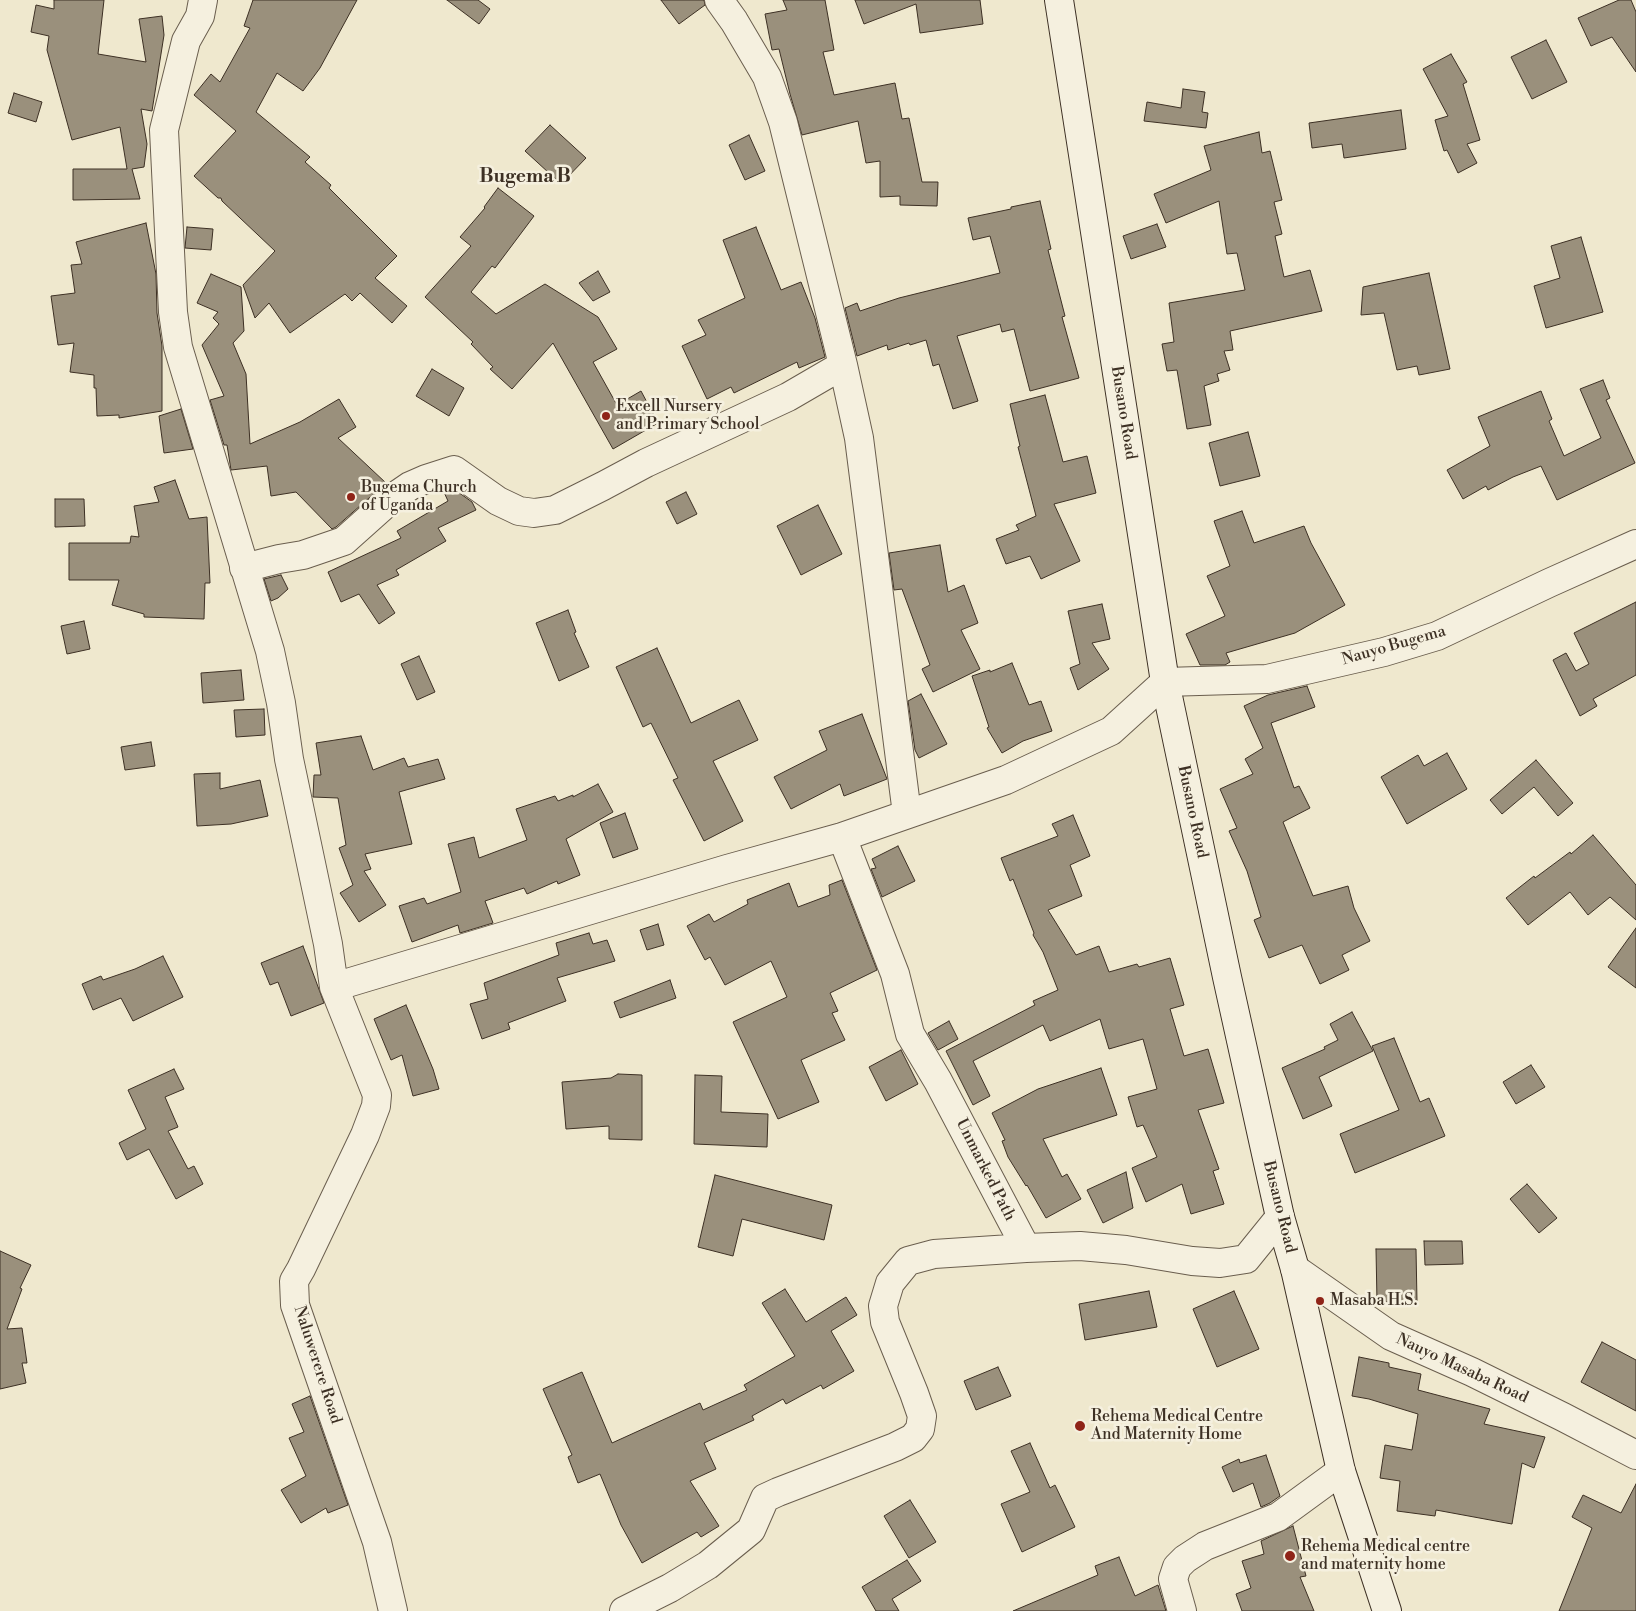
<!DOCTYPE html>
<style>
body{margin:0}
canvas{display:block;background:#efe8ce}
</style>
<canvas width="1636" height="1611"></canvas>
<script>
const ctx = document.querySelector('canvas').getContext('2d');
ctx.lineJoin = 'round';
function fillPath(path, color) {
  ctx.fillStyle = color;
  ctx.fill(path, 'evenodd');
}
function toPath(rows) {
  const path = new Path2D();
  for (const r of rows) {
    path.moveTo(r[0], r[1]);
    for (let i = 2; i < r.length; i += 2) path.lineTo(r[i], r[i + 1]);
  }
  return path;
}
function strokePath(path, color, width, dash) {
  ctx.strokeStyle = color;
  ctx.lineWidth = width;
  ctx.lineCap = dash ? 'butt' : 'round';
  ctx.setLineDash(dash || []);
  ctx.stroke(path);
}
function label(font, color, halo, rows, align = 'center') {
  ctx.font = font + ' "Libre Bodoni",serif';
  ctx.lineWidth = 5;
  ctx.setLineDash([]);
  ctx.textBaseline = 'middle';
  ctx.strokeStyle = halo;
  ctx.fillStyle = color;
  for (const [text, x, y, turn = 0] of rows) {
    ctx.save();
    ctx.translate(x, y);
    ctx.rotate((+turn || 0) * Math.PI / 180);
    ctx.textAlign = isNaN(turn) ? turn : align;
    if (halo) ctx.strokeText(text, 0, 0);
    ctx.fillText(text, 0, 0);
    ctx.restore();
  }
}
const building = toPath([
 [54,0,104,0,98,54,146,62,139,19,162,16,164,35,152,111,141,109,147,144,144,167,132,169,140,199,73,200,73,169,127,169,120,127,72,140,47,50,49,36,31,32,36,5,54,9,54,0],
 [253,0,357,0,320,68,303,91,277,73,256,112,310,157,305,162,331,185,329,188,397,256,375,278,407,306,392,323,360,293,352,301,345,294,290,333,269,303,255,318,243,285,275,251,222,201,221,198,218,198,194,176,236,131,194,95,211,74,220,82,250,28,244,26,253,0],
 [447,0,478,0,490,9,479,24,447,0],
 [661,0,704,0,705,5,679,24,661,0],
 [783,0,825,0,834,50,823,52,834,95,895,83,902,119,909,118,922,182,938,182,937,206,900,205,900,196,880,197,880,161,866,163,858,121,802,135,790,94,779,49,772,50,765,14,787,10,783,0],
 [855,0,980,0,983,24,920,33,916,4,864,24,855,0],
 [1619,0,1631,0,1636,12,1636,72,1612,37,1591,46,1578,18,1619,0],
 [1546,40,1567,82,1532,99,1511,57,1546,40],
 [1451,54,1467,82,1463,84,1480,140,1467,144,1477,163,1458,173,1447,150,1444,151,1435,120,1448,116,1423,69,1451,54],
 [1183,89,1205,92,1202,112,1208,113,1206,128,1144,121,1147,102,1181,108,1183,89],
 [14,93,42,102,36,122,8,113,14,93],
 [1401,110,1406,149,1344,158,1342,144,1312,148,1309,123,1401,110],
 [550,125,586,158,561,184,525,151,550,125],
 [1259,132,1262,153,1270,151,1282,200,1274,202,1282,234,1275,236,1284,277,1310,270,1322,311,1230,331,1233,350,1224,351,1230,370,1217,374,1219,381,1204,386,1211,425,1187,429,1177,370,1167,371,1162,344,1174,342,1169,303,1245,290,1237,253,1227,254,1219,201,1166,223,1154,194,1211,170,1204,146,1259,132],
 [749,135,765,171,745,180,729,145,749,135],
 [498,188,534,216,495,268,492,266,471,292,496,314,545,284,598,317,617,349,593,362,617,405,641,391,658,423,613,449,553,343,512,389,490,369,493,367,471,344,473,342,425,297,471,246,460,237,485,208,484,207,498,188],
 [1040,201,1051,249,1048,250,1065,316,1062,317,1079,378,1030,391,1014,329,1002,332,1000,324,957,336,978,401,953,409,939,364,933,366,926,340,910,345,909,343,888,350,887,345,857,356,845,308,857,303,860,311,899,298,1000,273,990,236,973,240,968,218,1011,209,1011,207,1040,201],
 [146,223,156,274,157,313,162,346,162,411,119,418,119,415,97,416,96,388,94,388,94,375,70,372,74,343,58,345,51,296,75,293,71,265,82,264,76,242,146,223],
 [1157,224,1166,247,1131,259,1123,236,1157,224],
 [187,227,213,229,211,250,185,248,187,227],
 [756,227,781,290,801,282,815,318,825,357,799,368,797,362,734,393,731,387,707,399,682,346,706,335,698,320,745,298,723,240,756,227],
 [1581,237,1603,312,1546,328,1534,286,1560,278,1551,246,1581,237],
 [598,271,610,292,593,301,579,283,598,271],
 [1429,273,1450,369,1419,375,1417,366,1397,370,1384,313,1361,315,1363,287,1429,273],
 [211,274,241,287,244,331,233,343,246,374,250,444,300,422,339,399,356,427,338,438,386,483,336,527,332,529,296,492,271,496,267,466,231,470,227,445,224,445,210,400,224,396,202,345,219,324,213,318,218,312,197,303,211,274],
 [432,369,464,388,449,416,416,396,432,369],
 [1603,380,1610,398,1606,400,1635,463,1557,500,1541,466,1513,477,1488,490,1486,486,1463,499,1447,470,1490,446,1478,417,1541,391,1552,419,1549,421,1564,456,1601,438,1580,389,1603,380],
 [1045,395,1063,462,1087,456,1096,493,1054,504,1080,561,1041,579,1030,556,1006,564,996,539,1019,530,1016,525,1036,516,1018,447,1020,446,1010,404,1045,395],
 [181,409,193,449,164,453,159,416,181,409],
 [1248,432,1260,476,1220,486,1209,443,1248,432],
 [175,480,189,519,207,517,210,583,205,583,204,619,144,617,144,614,112,605,119,580,69,580,69,543,130,543,131,536,139,537,134,506,159,502,154,487,175,480],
 [451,487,472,502,476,510,438,528,446,541,396,570,399,575,377,585,395,613,379,624,359,594,341,602,328,572,401,538,397,531,448,501,443,490,451,487],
 [686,492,697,514,677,524,666,502,686,492],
 [55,499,84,499,85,526,55,527,55,499],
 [818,505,842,554,801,575,777,526,818,505],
 [1242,511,1254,543,1304,526,1311,543,1345,605,1295,633,1226,653,1230,662,1225,665,1200,665,1186,634,1225,616,1207,576,1230,566,1214,521,1242,511],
 [940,545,948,592,964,585,978,623,961,630,980,669,933,692,922,669,930,665,902,589,894,590,889,553,940,545],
 [281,575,288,589,278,598,271,601,264,579,281,575],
 [1636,602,1636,675,1593,699,1597,706,1580,716,1553,660,1566,653,1576,671,1589,664,1574,633,1636,602],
 [1102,604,1110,639,1092,643,1109,669,1078,690,1070,668,1080,664,1068,611,1102,604],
 [568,610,576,632,574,633,589,667,559,681,536,623,568,610],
 [84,621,90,649,67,654,61,626,84,621],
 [657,648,691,723,739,700,758,740,713,761,743,821,704,841,673,780,678,778,651,723,643,727,616,667,657,648],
 [419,656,435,692,417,700,401,664,419,656],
 [1012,663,1029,705,1041,701,1052,731,1023,741,1002,753,987,728,989,727,972,676,990,670,990,672,1012,663],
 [241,670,244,700,203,703,201,673,241,670],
 [1307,686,1315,707,1271,723,1294,788,1299,786,1310,808,1283,822,1313,896,1348,886,1354,908,1370,941,1342,955,1349,970,1320,984,1302,945,1269,958,1254,920,1261,917,1247,871,1229,831,1237,828,1220,789,1253,774,1245,759,1263,748,1244,706,1268,695,1307,686],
 [921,694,947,744,919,758,915,750,908,701,921,694],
 [264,709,265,735,236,737,234,710,264,709],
 [862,714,887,779,844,796,840,784,791,809,774,777,827,750,819,731,862,714],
 [361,736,373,770,404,758,408,767,438,759,445,779,399,792,412,844,365,854,371,869,364,871,386,905,359,922,340,893,353,885,339,848,346,845,338,798,313,797,314,775,321,775,316,743,361,736],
 [151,742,155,766,125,770,121,747,151,742],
 [1447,753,1467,789,1407,824,1381,777,1418,755,1424,766,1447,753],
 [1536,760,1573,803,1558,816,1534,787,1502,814,1490,800,1536,760],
 [220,773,220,789,260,780,268,816,231,824,197,826,194,774,220,773],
 [598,784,613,812,566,839,580,875,558,884,557,881,527,894,524,888,485,901,493,923,460,933,458,925,412,942,399,906,424,898,427,904,461,892,448,844,474,837,479,858,527,840,516,809,555,796,558,801,573,795,573,797,598,784],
 [625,813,638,849,613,858,600,823,625,813],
 [1073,815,1090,856,1070,865,1082,896,1048,910,1076,955,1099,946,1109,972,1137,964,1139,967,1170,958,1184,1005,1170,1009,1184,1056,1208,1049,1224,1103,1198,1110,1219,1169,1213,1171,1224,1204,1191,1214,1182,1184,1146,1202,1132,1168,1157,1157,1143,1125,1137,1127,1128,1097,1157,1089,1143,1039,1109,1049,1100,1019,1050,1041,1043,1025,973,1061,990,1096,973,1105,946,1051,1035,1005,1033,1001,1058,990,1043,952,1033,935,1034,933,1013,879,1010,881,1001,858,1058,836,1052,824,1073,815],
 [1593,835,1636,885,1636,920,1610,897,1588,915,1570,892,1528,925,1506,898,1534,876,1535,878,1570,852,1571,854,1593,835],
 [898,846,915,881,882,897,871,869,876,868,872,859,898,846],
 [842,880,877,970,830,993,838,1011,832,1013,845,1040,801,1060,819,1102,778,1119,733,1022,787,997,771,961,725,985,710,957,705,960,687,926,709,914,714,922,748,904,747,900,789,883,798,907,830,895,829,885,842,880],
 [658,924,664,945,647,950,640,930,658,924],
 [1636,928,1636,988,1608,967,1636,928],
 [589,933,593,944,607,940,615,961,557,978,566,1001,508,1023,510,1029,482,1039,470,1004,488,999,484,983,559,955,556,943,589,933],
 [303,946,324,1003,291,1016,278,982,270,985,261,963,303,946],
 [163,956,183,997,133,1021,121,998,93,1010,82,984,101,976,103,980,135,969,163,956],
 [670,980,676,998,620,1018,614,1002,670,980],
 [406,1005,433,1069,439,1089,413,1096,402,1055,391,1060,374,1019,406,1005],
 [1352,1012,1373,1051,1319,1077,1332,1106,1303,1119,1282,1068,1325,1049,1324,1047,1338,1040,1330,1024,1352,1012],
 [949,1021,958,1039,938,1050,928,1033,949,1021],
 [1394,1038,1420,1102,1429,1098,1445,1136,1355,1173,1340,1134,1399,1110,1372,1046,1394,1038],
 [901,1050,918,1084,886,1101,869,1067,901,1050],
 [1531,1065,1545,1087,1516,1104,1503,1082,1531,1065],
 [1101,1068,1117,1115,1043,1139,1062,1177,1067,1174,1081,1199,1046,1218,1027,1185,1026,1186,1008,1157,1002,1141,1005,1140,992,1113,1038,1089,1101,1068],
 [174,1069,184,1089,165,1097,178,1127,168,1131,188,1169,194,1166,203,1184,176,1199,149,1149,127,1160,119,1143,146,1129,128,1090,174,1069],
 [618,1074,642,1075,642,1140,609,1139,609,1126,566,1129,562,1082,611,1078,618,1074],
 [695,1075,722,1076,721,1112,768,1114,767,1147,694,1144,695,1075],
 [1126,1172,1133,1208,1103,1223,1087,1190,1126,1172],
 [715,1175,832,1205,824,1240,742,1219,733,1256,698,1247,715,1175],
 [1527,1184,1557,1218,1539,1233,1510,1199,1527,1184],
 [1424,1241,1462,1241,1463,1264,1425,1265,1424,1241],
 [1376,1249,1416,1249,1417,1302,1377,1302,1376,1249],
 [0,1251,31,1265,20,1288,22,1289,7,1329,22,1328,27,1363,22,1363,26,1383,0,1389,0,1251],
 [785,1289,806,1322,846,1297,857,1315,831,1331,854,1371,823,1389,821,1385,786,1404,783,1399,752,1416,754,1420,704,1443,716,1469,690,1481,719,1526,701,1537,697,1532,642,1563,621,1525,600,1474,578,1483,568,1457,572,1455,543,1389,582,1372,612,1443,700,1403,703,1410,747,1390,744,1385,795,1356,762,1303,785,1289],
 [1149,1291,1157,1327,1085,1340,1079,1304,1149,1291],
 [1234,1291,1259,1349,1217,1367,1193,1309,1234,1291],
 [1602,1342,1636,1360,1636,1411,1581,1382,1602,1342],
 [1359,1357,1389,1363,1389,1367,1421,1374,1418,1390,1490,1409,1484,1424,1545,1437,1534,1468,1522,1463,1512,1524,1436,1510,1435,1516,1397,1511,1400,1481,1380,1478,1385,1445,1412,1450,1418,1414,1369,1399,1352,1396,1359,1357],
 [998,1367,1011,1396,976,1410,964,1381,998,1367],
 [310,1396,348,1505,328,1513,326,1508,301,1523,281,1490,306,1476,289,1438,304,1432,292,1404,310,1396],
 [1030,1443,1050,1488,1055,1485,1075,1527,1022,1552,1001,1504,1030,1492,1011,1451,1030,1443],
 [1266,1455,1280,1496,1270,1503,1261,1507,1253,1483,1233,1492,1222,1467,1239,1459,1240,1463,1266,1455],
 [1636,1484,1636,1611,1559,1611,1592,1528,1572,1517,1583,1495,1621,1513,1636,1484],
 [910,1500,936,1542,909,1558,884,1516,910,1500],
 [1293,1526,1306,1576,1300,1577,1314,1611,1242,1611,1236,1594,1251,1588,1242,1561,1264,1554,1261,1541,1293,1526],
 [1119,1557,1135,1596,1158,1585,1166,1611,1013,1611,1098,1575,1095,1566,1119,1557],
 [907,1560,921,1581,892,1599,899,1611,876,1611,862,1587,907,1560]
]);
fillPath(building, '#9a907c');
strokePath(building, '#3d3024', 1);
const street = toPath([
 [203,0,200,16,186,41,164,130,173,312,178,347,270,651,281,703,289,759,328,944,334,987,727,869,842,837,1006,780,1111,731,1165,682,1267,679,1384,652,1437,636,1549,583,1636,544],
 [719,0,734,21,767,77,783,122,843,365,859,438,907,814],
 [244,568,279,559,303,555,344,541,391,499,410,486,426,479,454,470,498,501,519,511,534,513,555,510,603,486,646,463,788,397,843,365],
 [842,837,895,974,910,1034,938,1081,1026,1248,1080,1246,1126,1250,1192,1261,1220,1263,1246,1259,1280,1217],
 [334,987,377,1095,376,1106,365,1135,301,1269,294,1281,295,1305,377,1542,393,1611],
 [1295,1269,1391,1336,1472,1372,1563,1417,1636,1455],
 [624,1611,670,1588,708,1565,751,1530,765,1498,778,1492,895,1447,913,1438,920,1429,922,1416,914,1393,885,1322,883,1306,890,1283,908,1261,934,1254,1026,1248],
 [1182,1611,1173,1579,1177,1567,1185,1559,1205,1546,1278,1517,1341,1471]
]);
const secondary = toPath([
 [1059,0,1165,682,1227,977,1280,1217,1295,1269,1341,1471,1387,1611]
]);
strokePath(street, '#6a5e4e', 30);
strokePath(secondary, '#3d3024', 30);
strokePath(street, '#f5f0df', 28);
strokePath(secondary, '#f5f0df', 28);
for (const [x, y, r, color] of [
 [606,416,5,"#8f2418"],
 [351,497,5,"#8f2418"],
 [1320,1301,5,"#8f2418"],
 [1080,1426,6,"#8f2418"],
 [1290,1556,6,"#8f2418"]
]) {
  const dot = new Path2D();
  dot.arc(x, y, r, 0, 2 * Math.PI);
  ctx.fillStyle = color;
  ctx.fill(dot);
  strokePath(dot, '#f5f0df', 2);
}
label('16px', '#3d3024', '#f5f0df', [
 ["Excell Nursery",616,407],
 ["and Primary School",616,425],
 ["Bugema Church",361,488],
 ["of Uganda",361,506],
 ["Masaba H.S.",1330,1301],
 ["Rehema Medical Centre",1091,1417],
 ["And Maternity Home",1091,1435],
 ["Rehema Medical centre",1301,1547],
 ["and maternity home",1301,1565]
], 'left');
label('16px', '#3d3024', '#f5f0df', [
 ["Busano Road",1123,413,81],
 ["Nauyo Bugema",1394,646,-16],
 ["Busano Road",1192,812,78],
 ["Unmarked Path",985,1170,63],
 ["Busano Road",1279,1207,76],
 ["Naluwerere Road",317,1365,72],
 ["Nauyo Masaba Road",1462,1369,25]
]);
label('bold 19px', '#3d3024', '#f5f0df', [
 ["Bugema B",525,177]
]);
</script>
